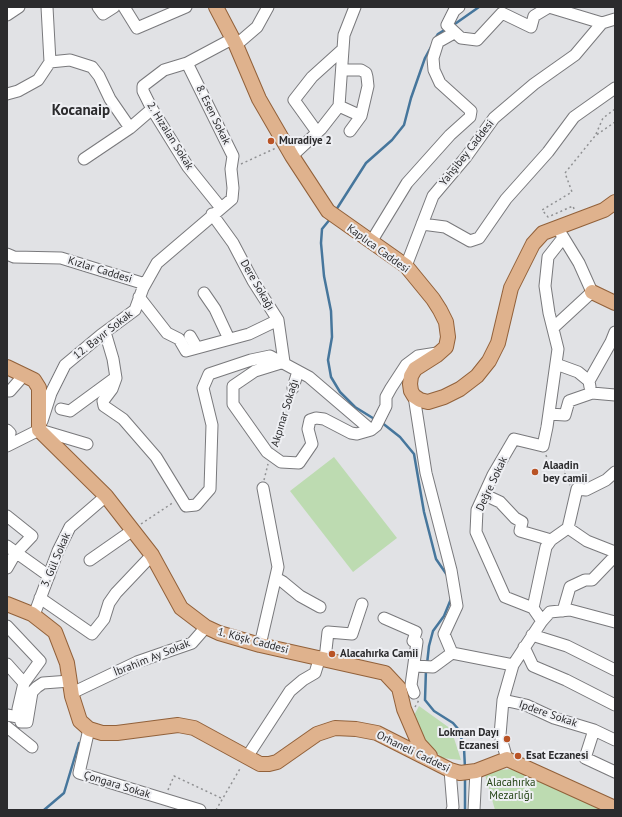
<!DOCTYPE html>
<meta charset="utf-8">
<style>
body{margin:0}
#map{position:relative;width:622px;height:817px;overflow:hidden;background:#e1e2e5;font-family:"PT Sans",sans-serif}
canvas{display:block}
.frame{position:absolute;inset:0;border:8px solid #2b2b2d;pointer-events:none}
</style>
<div id="map">
<canvas width="622" height="817"></canvas>
<div class="frame"></div>
</div>
<script>
const ctx = document.querySelector('canvas').getContext('2d');
ctx.lineJoin = 'round';
function fillPath(path, color) {
  ctx.fillStyle = color;
  ctx.fill(path, 'evenodd');
}
function toPath(rows) {
  const path = new Path2D();
  for (const r of rows) {
    path.moveTo(r[0], r[1]);
    for (let i = 2; i < r.length; i += 2) path.lineTo(r[i], r[i + 1]);
  }
  return path;
}
function strokePath(path, color, width, dash) {
  ctx.strokeStyle = color;
  ctx.lineWidth = width;
  ctx.lineCap = dash ? 'butt' : 'round';
  ctx.setLineDash(dash || []);
  ctx.stroke(path);
}
function label(font, color, halo, rows, align = 'center') {
  ctx.font = font + ' "PT Sans",sans-serif';
  ctx.lineWidth = 4;
  ctx.setLineDash([]);
  ctx.textBaseline = 'middle';
  ctx.strokeStyle = halo;
  ctx.fillStyle = color;
  for (const [text, x, y, turn = 0] of rows) {
    ctx.save();
    ctx.translate(x, y);
    ctx.rotate((+turn || 0) * Math.PI / 180);
    ctx.textAlign = isNaN(turn) ? turn : align;
    if (halo) ctx.strokeText(text, 0, 0);
    ctx.fillText(text, 0, 0);
    ctx.restore();
  }
}
fillPath(toPath([
 [334,457,397,538,353,572,290,491],
 [419,706,451,729,461,760,442,758,423,740,412,719],
 [513,769,609,810,495,810,485,775,497,770]
]), '#bddbb1');
strokePath(toPath([
 [452,26,479,7],
 [435,39,438,34,446,29],
 [336,210,366,163,392,140,404,125,411,98,425,58,431,47],
 [331,218,322,229,321,243,324,276,331,311,332,337,328,360,331,377,340,392,355,407,376,420],
 [381,422,400,437,414,454,424,512,436,559,447,575],
 [427,664,429,646,433,631,444,616,451,599],
 [426,669,425,700,434,711,453,723,459,730,464,748,465,768],
 [465,777,465,810],
 [44,810,64,793,79,743]
]), '#46769c', 2.5);
const minor = toPath([
 [47,7,50,62],
 [98,7,103,14,114,7],
 [124,7,137,28,186,7],
 [459,7,454,11,447,25,461,38,477,40,502,13,531,27,534,16,549,7,602,23],
 [7,15,19,7],
 [454,33,438,42,433,58,434,70,440,83,471,111,470,117],
 [236,45,257,27,268,7],
 [342,70,361,70,366,73,367,77,368,86,361,116,350,131],
 [7,94,18,91,38,80,50,62,70,60,92,67,99,76,110,99,130,128,152,109],
 [339,106,361,116],
 [317,132,294,100,312,77,343,49],
 [292,156,321,129,339,106,344,35,355,7],
 [84,159,130,128],
 [221,208,188,167,152,109,143,91,143,86,164,70,187,63,232,39],
 [212,214,233,243,253,281,278,320,284,362],
 [422,224,445,227,470,241,479,238,506,199,548,152,574,117,615,88],
 [371,242,407,183,450,135,470,117],
 [7,254,14,257,61,258,145,284],
 [406,266,433,196,466,157,494,118,534,84,575,55,602,23,615,19],
 [204,293,215,309,229,339],
 [139,297,167,333,179,339,186,351,249,334,278,320],
 [553,328,592,292,579,263,560,232],
 [105,332,113,359,116,378,112,389,103,401,104,406,123,419,156,457,186,506,196,505,210,489,212,425,203,388,209,374,251,360,270,356,309,377,371,430],
 [190,336,197,348],
 [284,362,255,371,233,386,233,404,267,452,281,462,299,463,312,444,308,429,310,420,316,418,324,419,351,433,357,434,371,430,376,426,386,406,386,397,391,388,406,365,418,356,437,353],
 [556,364,578,372,589,381,590,387],
 [589,381,611,342,615,332],
 [293,388,298,371],
 [7,391,10,391,24,375],
 [414,396,426,473,451,570,457,606,444,634,452,653],
 [61,409,70,411,115,378],
 [549,414,565,415,569,401,592,393,615,395],
 [42,421,51,393,65,365,101,335,135,310,143,288,157,263,232,199,233,188,231,169,233,156,187,63],
 [7,430,10,433,7,439],
 [40,430,87,444],
 [7,446,39,430],
 [485,495,500,502,515,518,522,522,520,531,551,540],
 [7,516,32,536,15,554,7,568],
 [568,528,577,489,586,490,606,480,615,472],
 [568,528,587,541,615,552],
 [7,546,49,576],
 [90,560,133,530],
 [276,578,283,582,300,596,320,607],
 [40,598,92,634,104,619,109,603,116,593,152,555],
 [533,608,505,597,476,532,477,510,493,475,514,439,543,446,547,427,558,349,549,313,545,286,548,257,563,238],
 [563,611,570,587,585,580,592,580,615,556],
 [34,615,58,551,70,527,106,496],
 [384,618,416,632,413,641,417,642,411,685,414,693],
 [542,621,533,608,546,547,551,540,568,528],
 [7,626,40,661,24,683,18,709,21,722,27,722,32,692,37,687,43,683,70,681],
 [532,635,567,646,615,670],
 [260,645,278,567,263,488],
 [524,647,533,666,566,680,615,705],
 [325,659,328,632,352,634,362,604],
 [7,664,24,683],
 [415,666,433,667,452,653,513,665],
 [72,693,137,662,192,643,206,627],
 [503,700,526,705,554,718,594,730,615,740],
 [7,715,18,717],
 [7,727,32,747],
 [89,729,79,773,200,810],
 [594,730,585,758,615,772],
 [247,757,290,691,303,680,315,673,320,657],
 [507,759,500,735,503,700,513,665,542,621,550,612,570,610,615,622],
 [450,770,453,807,452,810],
 [474,810,476,771]
]);
const major = toPath([
 [216,7,236,45,259,99,292,156,328,211,406,266,433,299,440,310,446,322,448,337,446,347,437,355,415,369,411,376,410,384,411,391,414,396,420,400,428,402,444,397,460,389,477,376,489,361,498,343,511,288,533,244,543,233,604,210,615,202],
 [592,292,615,303],
 [7,367,34,380,39,388,39,430,106,496,152,555,181,608,206,627,219,633,260,645,385,673,399,688,404,709,419,744,430,756],
 [7,604,32,614,55,632,67,663,72,696,80,721,89,729,102,733,117,733,178,725,194,728,260,764,269,764,277,762,317,734,335,728,356,729,377,733,450,770,460,773,476,771,507,759,615,808]
]);
strokePath(minor, '#79797c', 13);
strokePath(major, '#92613a', 16);
strokePath(toPath([
 [596,134,603,118,615,109],
 [241,164,276,148],
 [574,209,573,206,548,217,542,210,572,192,565,173,595,136,615,122],
 [275,447,290,397],
 [546,455,549,464,566,471,563,479,570,485],
 [264,480,268,464],
 [141,524,174,502],
 [415,707,419,700],
 [168,790,174,776,223,799],
 [216,810,241,767]
]), '#909193', 1.5, [2, 3]);
strokePath(minor, '#fff', 11);
strokePath(major, '#dfb28d', 14);
for (const [x, y, r, color] of [
 [271,141,4,"#b95325"],
 [535,472,4,"#b95325"],
 [332,654,4,"#b95325"],
 [507,739,4,"#b95325"],
 [518,756,4,"#b95325"]
]) {
  const dot = new Path2D();
  dot.arc(x, y, r, 0, 2 * Math.PI);
  ctx.fillStyle = color;
  ctx.fill(dot);
  strokePath(dot, '#eeeff3', 1.5);
}
label('11px', '#2b2b2d', '#eeeff3', [
 ["8. Esen Sokak",213,115,64],
 ["2. Hızalan Sokak",170,136,58],
 ["Yahşibey Caddesi",467,153,-52],
 ["Kaplıca Caddesi",378,249,36],
 ["Kızlar Caddesi",100,270,17],
 ["Dere Sokağı",257,285,60],
 ["12. Bayır Sokak",103,335,-38],
 ["Akpınar Sokağı",285,413,-73],
 ["Değre Sokak",492,484,-65],
 ["3. Gül Sokak",56,560,-67],
 ["1. Köşk Caddesi",253,641,15],
 ["İbrahim Ay Sokak",152,658,-22],
 ["Ipdere Sokak",548,714,19],
 ["Orhaneli Caddesi",413,752,26],
 ["Çongara Sokak",117,785,17]
]);
label('bold 11px', '#2b2b2d', '#eeeff3', [
 ["Muradiye 2",279,141],
 ["Alaadin",543,466],
 ["bey camii",543,479],
 ["Alacahırka Camii",340,654],
 ["Lokman Dayı",499,733,"right"],
 ["Eczanesi",499,746,"right"],
 ["Esat Eczanesi",526,756]
], 'left');
label('11px', '#224213', '#eeeff3', [
 ["Alacahırka",511,783],
 ["Mezarlığı",511,796]
]);
label('bold 15px', '#2b2b2d', '#eeeff3', [
 ["Kocanaip",81,111]
]);
</script>
